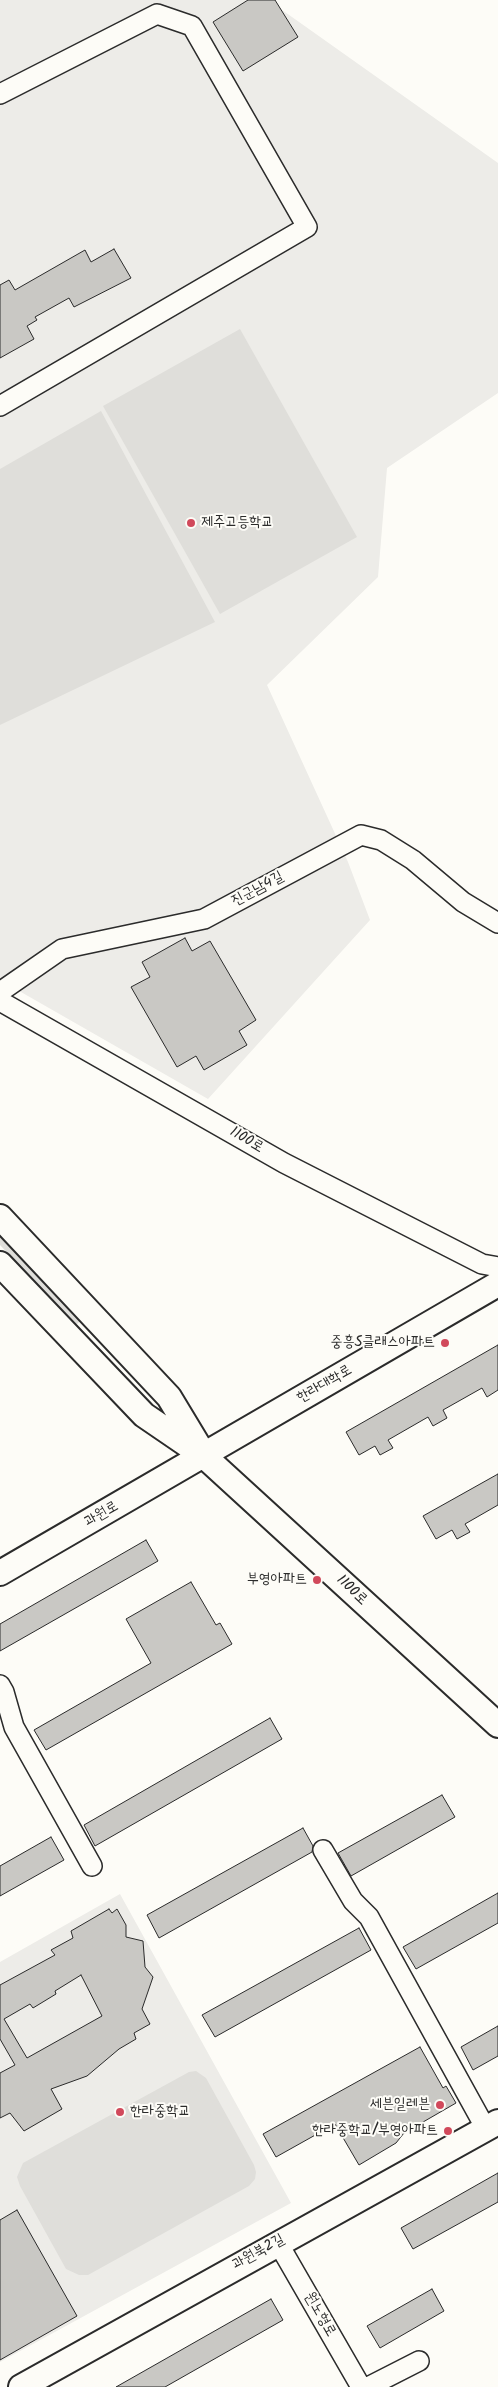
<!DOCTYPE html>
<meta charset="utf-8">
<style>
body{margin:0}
canvas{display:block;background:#fdfcf7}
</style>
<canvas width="498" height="2387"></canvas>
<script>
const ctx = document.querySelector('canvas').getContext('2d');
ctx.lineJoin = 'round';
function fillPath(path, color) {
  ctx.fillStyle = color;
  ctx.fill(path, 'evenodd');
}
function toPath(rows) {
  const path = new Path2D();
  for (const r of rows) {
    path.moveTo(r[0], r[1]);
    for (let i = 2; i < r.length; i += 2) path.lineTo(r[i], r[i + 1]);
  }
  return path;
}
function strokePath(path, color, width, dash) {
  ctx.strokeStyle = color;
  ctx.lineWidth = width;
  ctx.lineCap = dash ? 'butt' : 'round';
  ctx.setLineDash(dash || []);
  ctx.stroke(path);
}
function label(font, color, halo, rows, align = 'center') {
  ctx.font = font + ' Kalam,"Poor Story",sans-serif';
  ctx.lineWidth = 4;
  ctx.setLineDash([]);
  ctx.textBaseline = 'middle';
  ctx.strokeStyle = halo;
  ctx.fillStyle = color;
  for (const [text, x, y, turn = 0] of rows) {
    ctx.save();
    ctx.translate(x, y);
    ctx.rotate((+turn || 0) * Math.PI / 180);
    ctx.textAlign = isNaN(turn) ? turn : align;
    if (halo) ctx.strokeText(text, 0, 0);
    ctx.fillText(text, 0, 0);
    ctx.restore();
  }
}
fillPath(toPath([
 [0,0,268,0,498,163,498,393,387,468,378,577,267,685,348,862,370,920,208,1099,0,980],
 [120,1894,291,2203,0,2362,0,1962]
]), '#edece8');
fillPath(toPath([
 [240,329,357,537,220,614,103,406],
 [101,411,215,622,0,725,0,469],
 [0,1232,82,1319,76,1325,0,1245],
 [196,2071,206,2078,254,2165,256,2172,255,2179,249,2186,88,2275,79,2275,66,2269,20,2186,17,2177,23,2163,189,2072]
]), '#dfdeda');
const building = toPath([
 [248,0,275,0,298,37,243,71,213,22,248,0],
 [114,249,131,278,74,307,69,298,35,317,37,320,27,326,34,339,0,358,0,285,9,280,15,290,85,250,91,262,114,249],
 [185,938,192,951,210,941,256,1020,239,1031,247,1045,204,1070,196,1056,177,1067,131,987,150,977,142,962,185,938],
 [498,1345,498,1390,487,1397,482,1388,443,1410,447,1418,433,1426,428,1417,388,1440,393,1448,380,1455,375,1446,359,1455,346,1432,498,1345],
 [498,1474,498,1505,465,1524,470,1532,457,1539,452,1530,436,1539,423,1516,498,1474],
 [146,1540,158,1561,0,1651,0,1624,146,1540],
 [191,1582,216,1625,220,1623,232,1644,46,1750,34,1730,151,1663,126,1619,191,1582],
 [270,1718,282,1739,95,1846,84,1825,270,1718],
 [442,1795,455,1817,351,1876,338,1853,442,1795],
 [303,1828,313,1846,312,1852,159,1938,147,1915,303,1828],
 [51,1837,64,1860,0,1896,0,1866,51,1837],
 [498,1893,498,1923,416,1969,403,1947,498,1893],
 [109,1909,112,1913,117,1909,126,1925,126,1937,143,1941,145,1967,153,1977,142,2009,150,2024,134,2033,136,2039,119,2049,87,2076,51,2089,62,2109,24,2131,10,2113,0,2118,0,2073,15,2065,0,2039,0,1985,55,1955,51,1950,73,1938,71,1931,109,1909],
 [81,1975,102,2016,27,2058,4,2019,30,2004,33,2008,56,1994,55,1991,81,1975],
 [359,1928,371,1950,215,2037,202,2015,359,1928],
 [498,2026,498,2056,473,2070,461,2047,498,2026],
 [420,2047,443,2088,446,2086,456,2103,404,2133,396,2143,359,2165,335,2124,276,2157,263,2134,420,2047],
 [498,2173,498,2202,413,2249,401,2228,498,2173],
 [17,2210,77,2316,0,2360,0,2220,17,2210],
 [432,2289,444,2311,380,2348,367,2326,432,2289],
 [271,2299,283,2320,165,2387,116,2387,271,2299]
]);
fillPath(building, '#c9c8c4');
strokePath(building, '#2b2b2b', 1);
const minor = toPath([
 [0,94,157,14,192,26,307,227,0,406],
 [0,992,62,949,204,919,361,835,381,840,413,860,463,902,498,923],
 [0,1001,284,1163,482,1264,498,1267],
 [0,1685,4,1692,14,1727,92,1866],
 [323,1850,353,1901,369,1917,486,2129],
 [278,2243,361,2387],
 [368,2387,419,2361]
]);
const major = toPath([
 [0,1217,169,1397,201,1450],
 [0,1264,144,1415,204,1456,498,1725],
 [0,1573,498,1284],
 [21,2387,498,2122]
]);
strokePath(minor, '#2b2b2b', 22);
strokePath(major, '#2b2b2b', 28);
strokePath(minor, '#fdfcf7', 19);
strokePath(major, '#fdfcf7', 24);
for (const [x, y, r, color] of [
 [191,523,5,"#d1495b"],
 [445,1343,5,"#d1495b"],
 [317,1580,5,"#d1495b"],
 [440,2105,5,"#d1495b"],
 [120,2112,5,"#d1495b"],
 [448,2131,5,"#d1495b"]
]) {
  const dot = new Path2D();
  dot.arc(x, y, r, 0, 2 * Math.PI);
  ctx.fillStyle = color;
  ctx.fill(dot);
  strokePath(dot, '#fdfcf7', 2);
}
label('15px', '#2b2b2b', '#fdfcf7', [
 ["제주고등학교",201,523,"left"],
 ["중흥S클래스아파트",435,1343],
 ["부영아파트",307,1580],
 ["세븐일레븐",430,2105],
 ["한라중학교",130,2112,"left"],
 ["한라중학교/부영아파트",438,2131]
], 'right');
label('15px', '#2b2b2b', '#fdfcf7', [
 ["진군남4길",258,890,-28],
 ["1100로",246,1141,30],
 ["한라대학로",325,1385,-30],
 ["과원로",102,1515,-30],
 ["1100로",351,1591,43],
 ["과원북2길",259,2253,-29],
 ["원노형로",319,2315,60]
]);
</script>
